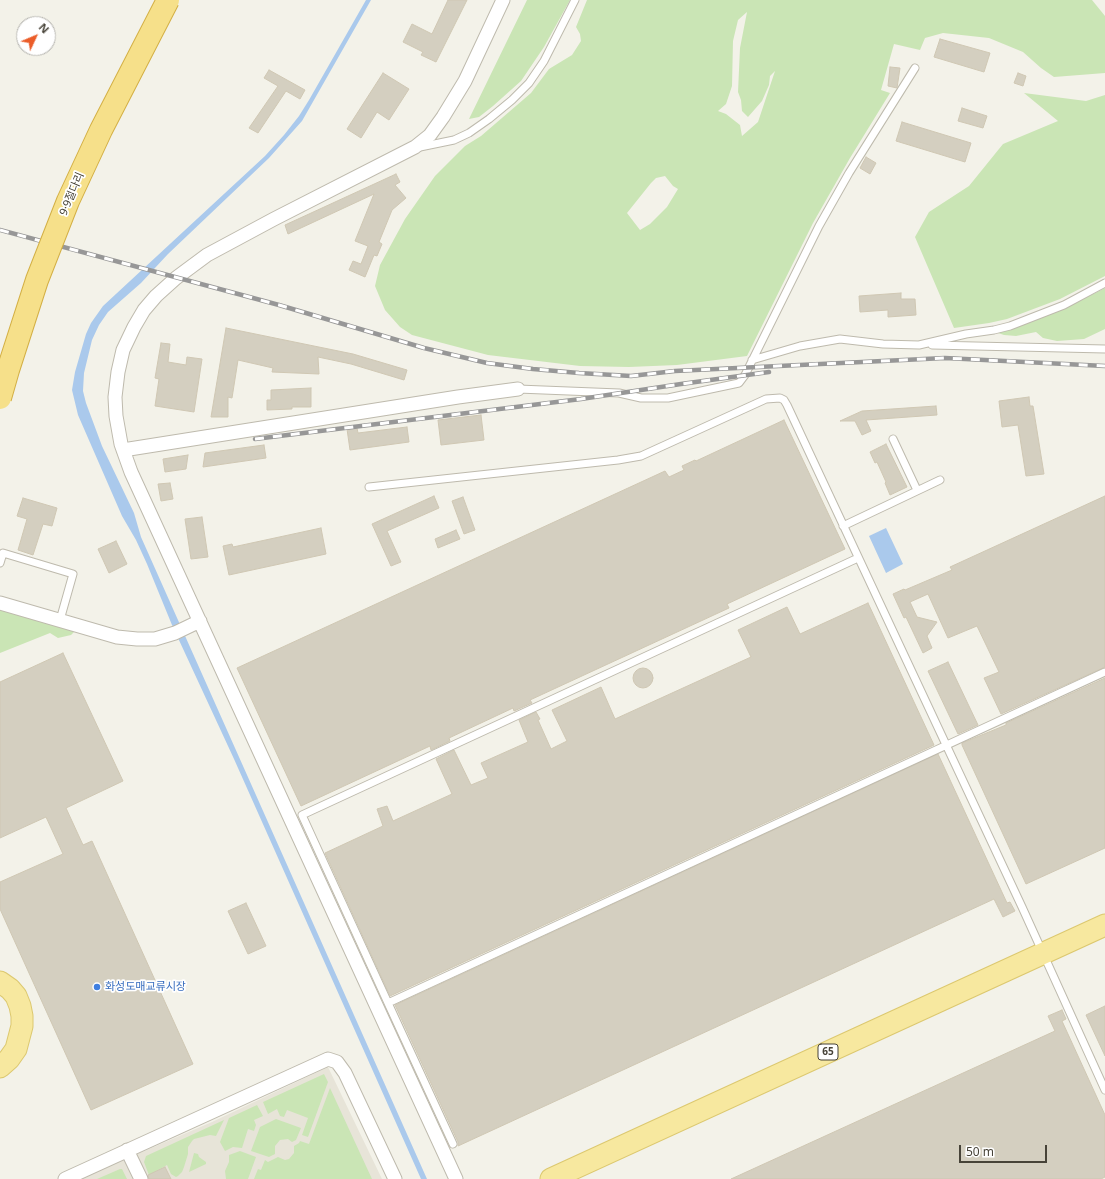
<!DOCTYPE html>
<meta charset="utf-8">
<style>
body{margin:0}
#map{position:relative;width:1105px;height:1179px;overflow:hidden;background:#f3f2e9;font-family:"Noto Sans",sans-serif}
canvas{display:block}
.north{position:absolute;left:16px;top:16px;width:40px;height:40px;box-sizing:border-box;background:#fff;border:1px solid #b5b4af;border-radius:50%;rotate:46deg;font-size:11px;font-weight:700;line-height:16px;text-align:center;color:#474338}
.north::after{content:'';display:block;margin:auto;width:14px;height:18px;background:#eb5d29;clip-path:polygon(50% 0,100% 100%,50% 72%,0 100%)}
.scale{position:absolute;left:959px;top:1145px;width:88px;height:18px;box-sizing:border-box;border:2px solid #474338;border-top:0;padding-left:5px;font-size:12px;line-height:14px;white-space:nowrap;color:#474338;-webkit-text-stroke:3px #fff;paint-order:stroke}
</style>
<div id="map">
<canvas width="1105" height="1179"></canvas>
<div class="north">N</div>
<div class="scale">50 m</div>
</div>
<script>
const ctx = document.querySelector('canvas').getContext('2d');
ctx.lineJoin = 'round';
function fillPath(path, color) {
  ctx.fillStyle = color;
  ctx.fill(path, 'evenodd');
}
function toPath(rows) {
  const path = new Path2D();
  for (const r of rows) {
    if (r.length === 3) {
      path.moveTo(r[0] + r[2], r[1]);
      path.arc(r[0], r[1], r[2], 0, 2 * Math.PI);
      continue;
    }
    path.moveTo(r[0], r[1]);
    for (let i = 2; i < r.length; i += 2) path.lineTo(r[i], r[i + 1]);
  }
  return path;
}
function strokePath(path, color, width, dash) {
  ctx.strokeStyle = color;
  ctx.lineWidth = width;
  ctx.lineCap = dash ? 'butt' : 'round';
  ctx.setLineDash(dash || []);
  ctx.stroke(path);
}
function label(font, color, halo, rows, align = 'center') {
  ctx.font = font + ' "Noto Sans","Noto Sans KR",sans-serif';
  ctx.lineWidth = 3.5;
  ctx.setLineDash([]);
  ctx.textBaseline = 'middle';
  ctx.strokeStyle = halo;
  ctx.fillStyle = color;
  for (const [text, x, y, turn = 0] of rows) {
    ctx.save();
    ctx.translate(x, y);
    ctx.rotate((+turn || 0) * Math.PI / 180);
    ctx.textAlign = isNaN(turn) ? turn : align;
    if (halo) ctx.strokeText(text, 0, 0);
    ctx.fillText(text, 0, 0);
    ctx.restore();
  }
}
fillPath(toPath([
 [328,1067,382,1179,79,1179,212,1122]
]), '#e7e4d8');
fillPath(toPath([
 [527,0,570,0,544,47,521,81,493,106,479,117,469,119],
 [587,0,1092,0,1105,16,1105,73,1054,77,1041,68,1023,52,989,38,943,33,925,38,920,50,894,44,881,90,890,93,850,158,813,223,747,356,677,365,629,367,580,366,488,355,412,335,400,327,385,310,375,286,380,265,405,219,435,176,465,146,481,136,531,93,549,69,572,55,581,41,580,34,576,27],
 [747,12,740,48,738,92,741,100,742,111,748,117,762,101,769,85,770,76,775,71,758,122,742,136,740,125,726,114,718,111,726,104,732,86,733,41,738,20],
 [665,176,673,186,678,189,667,207,650,224,640,230,627,213,651,183,656,178],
 [1024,93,1086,101,1105,95,1105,276,1060,299,1007,319,989,323,954,328,915,237,929,212,969,186,1003,144,1058,121],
 [1105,288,1105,329,1084,339,1057,341,1043,338,1036,332,1016,336,1004,335,998,333,1066,308],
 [0,607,74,629,74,632,71,635,58,638,50,633,0,653],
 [324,1074,328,1082,308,1137,302,1135,308,1118,287,1110,284,1117,280,1116,277,1109,268,1114,263,1102],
 [330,1088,372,1179,254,1179,258,1169,261,1170,265,1160,268,1162,278,1157,285,1160,289,1159,294,1153,294,1146,299,1143,300,1141,309,1144],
 [257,1105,263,1116,254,1120,256,1125,254,1131,248,1129,242,1148,233,1147,225,1151,220,1142,229,1118],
 [276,1119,301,1128,296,1140,292,1142,288,1139,280,1140,275,1146,275,1154,269,1157,251,1151,260,1127],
 [224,1120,216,1136,210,1135,194,1139,192,1141,188,1147,188,1154,184,1167,182,1172,178,1176,176,1177,171,1174,167,1165,153,1173,150,1178,144,1162,146,1156],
 [240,1151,256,1157,248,1179,226,1179,225,1171,229,1162,229,1155],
 [194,1153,198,1154,199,1157,206,1162,206,1164,189,1172],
 [122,1169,127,1179,97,1179,120,1169]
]), '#cae5b5');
fillPath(toPath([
 [366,0,371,0,302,121,269,158,168,254,141,283,108,312,99,325,92,340,84,373,83,391,86,403,102,446,134,513,141,537,427,1179,421,1179,234,759,172,625,147,564,136,540,122,516,78,415,72,390,75,372,86,334,91,323,103,306,265,156,284,135,299,116,309,100],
 [886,528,903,564,886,573,869,536]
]), '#aac9ec');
const building = toPath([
 [448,0,467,0,436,62,421,55,423,52,403,42,412,24,432,34,448,0],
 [940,39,990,53,984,72,934,57,940,39],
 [890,67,900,68,897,88,888,86,890,67],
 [269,70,305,90,300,99,286,91,258,133,249,128,278,86,264,78,269,70],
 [383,73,409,89,389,120,377,112,361,138,347,129,383,73],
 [1018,73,1026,76,1023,86,1014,83,1018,73],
 [962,108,987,116,983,128,958,121,962,108],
 [902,122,971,143,965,162,896,141,902,122],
 [866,157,876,163,870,174,860,168,866,157],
 [396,174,400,182,395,185,406,198,392,210,379,242,382,244,377,256,374,255,365,277,349,270,353,261,361,264,368,246,355,241,374,194,288,234,285,225,396,174],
 [901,293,901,299,915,299,916,315,888,317,888,310,860,312,859,296,901,293],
 [226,328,353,354,407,370,404,380,351,364,318,357,319,374,272,372,273,368,238,360,232,398,228,397,228,417,211,417,226,328],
 [161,343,170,344,168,362,186,365,187,357,202,359,194,412,155,406,159,379,155,378,161,343],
 [311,388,311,407,292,407,292,409,267,410,267,400,271,400,271,390,311,388],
 [1029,397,1030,406,1033,406,1044,474,1026,476,1018,425,1002,427,999,401,1029,397],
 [936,406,937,415,866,420,871,431,862,435,855,421,840,421,862,411,936,406],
 [481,415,484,440,441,445,438,420,481,415],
 [784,420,845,549,727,604,729,608,530,700,532,703,514,711,513,708,449,738,450,741,431,750,430,746,301,806,237,668,665,471,669,477,684,470,682,466,695,460,696,461,784,420],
 [407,427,409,442,350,450,347,429,357,428,358,433,407,427],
 [886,444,907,487,890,495,885,483,886,482,877,462,875,463,870,452,886,444],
 [264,445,266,458,203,467,205,453,264,445],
 [188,455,186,469,165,472,163,459,188,455],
 [170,483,173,499,161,501,158,484,170,483],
 [434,496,439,508,387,531,401,562,391,566,372,524,434,496],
 [1105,496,1105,667,1001,714,984,678,999,672,977,626,948,638,928,594,910,602,917,617,937,622,927,636,932,648,923,653,906,617,904,618,893,594,904,589,905,590,952,570,950,567,1105,496],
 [463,497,475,530,464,534,452,501,463,497],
 [23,498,57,508,52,526,43,524,33,555,18,550,27,519,17,516,23,498],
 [202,517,208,557,191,559,185,519,202,517],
 [321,528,326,554,229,575,223,546,232,544,233,547,321,528],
 [456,530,460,539,438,548,435,539,456,530],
 [116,541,127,564,109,573,98,549,116,541],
 [868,603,934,745,390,996,325,853,383,826,377,809,387,806,393,821,452,794,436,759,454,750,471,785,488,778,481,763,528,742,519,720,536,712,540,719,538,720,551,749,567,741,552,710,601,687,615,719,751,657,738,630,787,607,800,634,868,603],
 [63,653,123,781,66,808,83,845,92,841,193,1064,91,1110,0,909,0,882,63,854,46,817,0,838,0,682,63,653],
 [948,662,978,725,958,734,928,671,948,662],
 [643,678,10],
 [1105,678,1105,848,1026,884,962,745,962,743,1006,725,1006,723,1105,678],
 [938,754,1007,903,1010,902,1015,911,1003,917,994,899,458,1146,458,1142,395,1005,938,754],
 [246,903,266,946,248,954,228,911,246,903],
 [1105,1006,1105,1056,1086,1015,1105,1006],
 [1062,1010,1066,1019,1062,1021,1105,1115,1105,1177,1101,1179,731,1179,1055,1031,1048,1016,1062,1010],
 [165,1167,171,1179,149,1179,148,1175,165,1167]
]);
fillPath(building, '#d4cfc0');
strokePath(building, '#cfc7b3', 1);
const service = toPath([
 [420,147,454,140,469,133,489,119,512,100,529,83,544,61,575,0],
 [932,345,1105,349],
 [752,360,800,346,840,339,883,344,919,345,966,334,994,330,1010,326,1064,305,1105,283],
 [518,389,619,393,641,398,668,398,739,383,745,375,819,226,849,173,915,68],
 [893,439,917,490],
 [369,487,618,460,641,456,766,399,780,398,784,400,787,405,1022,907,1105,1090],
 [843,526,940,480],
 [858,558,302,815,388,1003,1105,672],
 [0,563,3,553,73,574,60,620],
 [388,1003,453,1144]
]);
const minor = toPath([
 [123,450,458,397,518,389],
 [0,603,117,637,137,639,155,639,175,633,200,621],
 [127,1150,141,1179],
 [65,1179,328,1059,337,1062,345,1073,395,1179],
 [456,1179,131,472,121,444,116,416,115,397,118,372,123,350,134,327,144,310,156,296,176,278,207,255,274,219,415,147,430,135,443,117,465,81,503,0]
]);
const primary = toPath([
 [0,982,10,989,16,996,20,1006,22,1016,22,1026,16,1049,9,1059,0,1067],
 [551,1179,1105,925]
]);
strokePath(service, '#bebaad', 9);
strokePath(minor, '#bebaad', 15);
strokePath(primary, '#dcc86f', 23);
strokePath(service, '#fff', 7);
strokePath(minor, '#fff', 13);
strokePath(primary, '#f7e89f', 21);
const rail = toPath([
 [0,230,279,305,424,348,487,363,533,369,579,373,631,376,675,371,945,358,1105,366],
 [255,439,581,399,681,384,769,372]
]);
strokePath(rail, '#979797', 4.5);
strokePath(rail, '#fff', 3, [9]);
const trunkBridge = toPath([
 [0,398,8,370,37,280,68,201,101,130,168,0]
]);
strokePath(trunkBridge, '#d3af44', 24, []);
strokePath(trunkBridge, '#f6e08a', 22);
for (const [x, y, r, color] of [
 [97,987,4,"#3f7fe0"]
]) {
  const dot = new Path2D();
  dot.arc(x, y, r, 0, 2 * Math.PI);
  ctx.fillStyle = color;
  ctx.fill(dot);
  strokePath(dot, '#fff', 1.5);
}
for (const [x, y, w] of [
 [828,1052,20]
]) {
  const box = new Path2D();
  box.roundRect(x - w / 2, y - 8, w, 16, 3);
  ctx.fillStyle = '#fff';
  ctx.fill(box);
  strokePath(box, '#474338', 1);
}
label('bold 10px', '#474338', null, [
 ["65",828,1052]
]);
label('11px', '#474338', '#fff', [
 ["9·9절다리",72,194,-67]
]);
label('11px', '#366cbe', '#fff', [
 ["화성도매교류시장",105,987]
], 'left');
</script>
